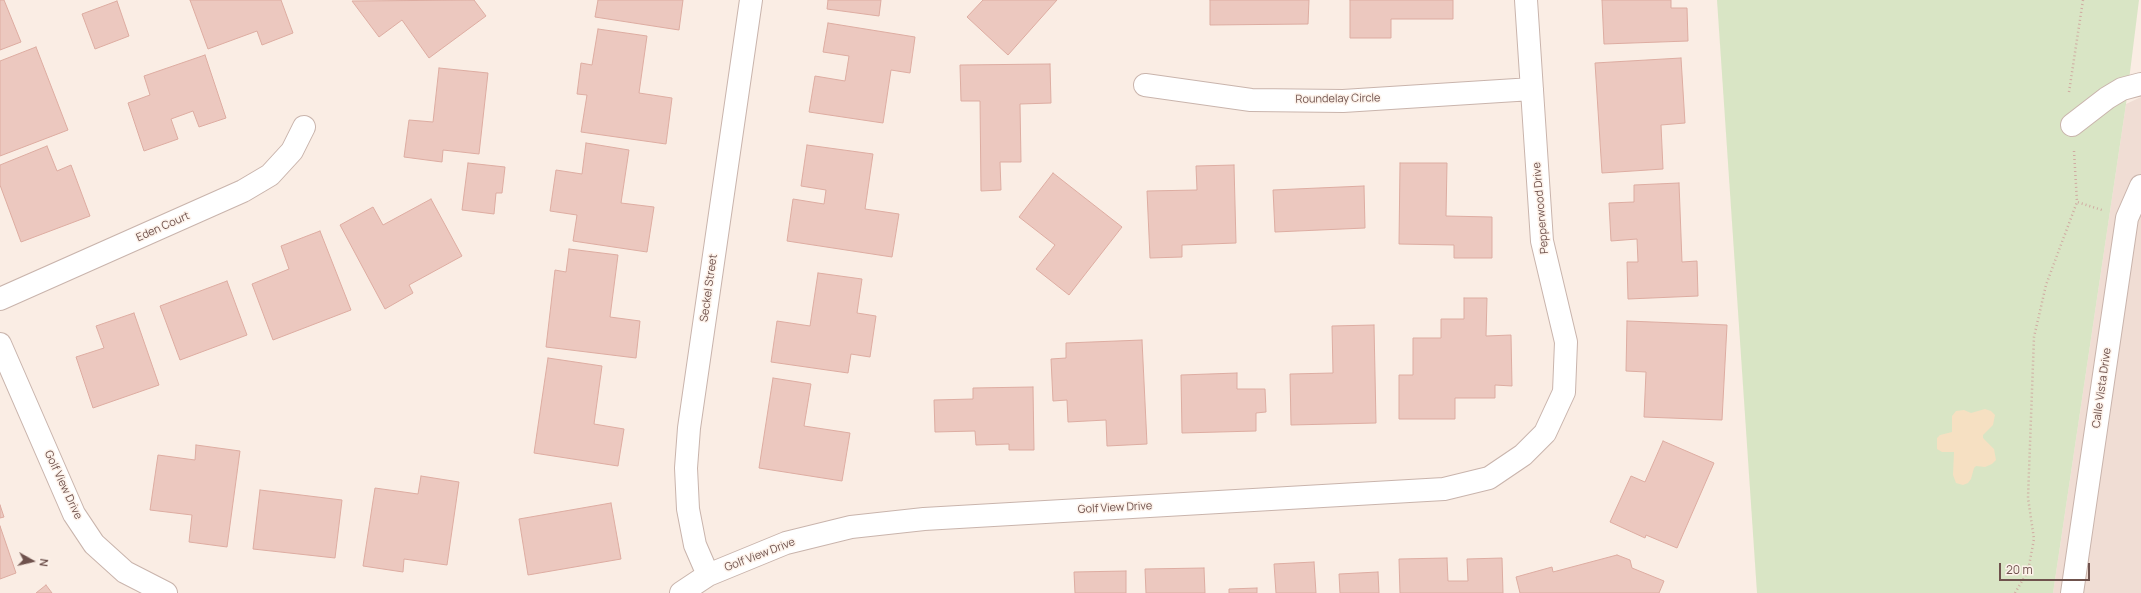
<!DOCTYPE html>
<style>
body{margin:0}
#map{position:relative;width:2141px;height:593px;overflow:hidden;background:#faede4;font-family:Manrope,sans-serif}
canvas{display:block}
.north{position:absolute;left:12px;top:541px;width:40px;height:40px;-webkit-text-stroke:3px #fdf2ea;paint-order:stroke;rotate:98deg;font-size:11px;font-weight:700;line-height:16px;text-align:center;color:#6f524d}
.north::after{content:'';display:block;margin:auto;width:14px;height:18px;background:#6f524d;clip-path:polygon(50% 0,100% 100%,50% 72%,0 100%)}
.scale{position:absolute;left:1999px;top:563px;width:91px;height:18px;box-sizing:border-box;border:2px solid #6f524d;border-top:0;padding-left:5px;font-size:12px;line-height:14px;white-space:nowrap;color:#6f524d;-webkit-text-stroke:3px #fdf2ea;paint-order:stroke}
</style>
<div id="map">
<canvas width="2141" height="593"></canvas>
<div class="north">N</div>
<div class="scale">20 m</div>
</div>
<script>
const ctx = document.querySelector('canvas').getContext('2d');
ctx.lineJoin = 'round';
function fillPath(path, color) {
  ctx.fillStyle = color;
  ctx.fill(path, 'evenodd');
}
function toPath(rows) {
  const path = new Path2D();
  for (const r of rows) {
    path.moveTo(r[0], r[1]);
    for (let i = 2; i < r.length; i += 2) path.lineTo(r[i], r[i + 1]);
  }
  return path;
}
function strokePath(path, color, width, dash) {
  ctx.strokeStyle = color;
  ctx.lineWidth = width;
  ctx.lineCap = dash ? 'butt' : 'round';
  ctx.setLineDash(dash || []);
  ctx.stroke(path);
}
function label(font, color, halo, rows, align = 'center') {
  ctx.font = font + ' Manrope,sans-serif';
  ctx.lineWidth = 3;
  ctx.setLineDash([]);
  ctx.textBaseline = 'middle';
  ctx.strokeStyle = halo;
  ctx.fillStyle = color;
  for (const [text, x, y, turn = 0] of rows) {
    ctx.save();
    ctx.translate(x, y);
    ctx.rotate((+turn || 0) * Math.PI / 180);
    ctx.textAlign = isNaN(turn) ? turn : align;
    if (halo) ctx.strokeText(text, 0, 0);
    ctx.fillText(text, 0, 0);
    ctx.restore();
  }
}
fillPath(toPath([
 [2141,97,2141,593,2053,593,2126,104]
]), '#f0ddd4');
fillPath(toPath([
 [1717,0,2139,0,2126,104,2053,593,1757,593]
]), '#d9e5c5');
fillPath(toPath([
 [1985,409,1991,411,1995,415,1993,425,1983,435,1983,438,1994,449,1996,460,1992,464,1985,467,1976,466,1974,468,1971,479,1968,483,1963,485,1956,483,1953,475,1954,452,1942,452,1937,449,1937,438,1940,435,1952,432,1952,416,1956,411,1964,410,1971,413]
]), '#f6e0c2');
const building = toPath([
 [0,0,4,0,21,42,0,50,0,0],
 [190,0,281,0,293,33,262,45,257,31,208,49,190,0],
 [474,0,486,16,429,58,402,20,379,37,352,1,474,0],
 [598,0,683,0,679,30,595,17,598,0],
 [828,0,881,0,879,16,827,9,828,0],
 [983,0,1057,0,1008,55,967,17,983,0],
 [1210,0,1309,0,1308,24,1210,25,1210,0],
 [1350,0,1453,0,1453,19,1391,19,1391,38,1350,38,1350,0],
 [1602,0,1671,0,1671,8,1687,8,1688,41,1604,44,1602,0],
 [117,1,129,36,95,49,82,14,117,1],
 [828,23,915,37,910,73,891,70,883,123,809,112,815,76,845,81,849,56,823,52,828,23],
 [598,29,647,36,639,93,672,98,666,144,581,132,587,95,577,94,581,63,592,65,598,29],
 [36,47,68,130,0,156,0,61,36,47],
 [205,55,226,118,199,127,193,111,171,119,178,139,144,151,128,103,150,95,144,76,205,55],
 [1681,58,1685,123,1661,125,1663,169,1602,173,1595,63,1681,58],
 [1050,64,1051,103,1020,104,1021,162,1000,162,1001,190,981,191,980,101,961,101,960,65,1050,64],
 [439,68,488,73,479,154,443,150,442,162,404,157,409,120,433,122,439,68],
 [586,143,629,150,621,203,654,207,647,252,573,241,577,215,550,211,556,170,582,174,586,143],
 [807,145,873,154,865,209,899,214,892,257,787,241,793,199,824,204,826,190,801,186,807,145],
 [47,146,57,171,71,165,90,216,21,242,0,185,0,165,47,146],
 [468,163,505,167,502,193,496,193,494,214,462,210,468,163],
 [1400,163,1447,163,1446,216,1492,217,1492,258,1454,258,1454,245,1399,244,1400,163],
 [1234,165,1236,243,1182,245,1182,257,1150,258,1147,191,1197,190,1196,166,1234,165],
 [1053,173,1122,227,1069,295,1036,269,1055,245,1019,217,1053,173],
 [1679,183,1682,262,1697,261,1698,296,1628,299,1627,262,1638,262,1637,239,1611,241,1609,203,1634,202,1634,185,1679,183],
 [1364,186,1365,228,1275,232,1273,190,1364,186],
 [431,199,462,256,409,285,413,293,385,309,340,225,373,207,383,225,431,199],
 [320,231,351,310,273,340,252,284,289,269,281,246,320,231],
 [569,249,618,255,610,317,640,321,636,358,546,347,555,270,566,272,569,249],
 [818,273,862,279,857,313,876,316,870,357,851,354,848,373,771,362,777,321,810,326,818,273],
 [227,281,247,335,180,360,160,306,227,281],
 [1464,298,1487,298,1486,336,1511,335,1512,386,1495,385,1495,398,1455,398,1455,419,1399,419,1399,375,1413,375,1413,338,1441,338,1441,319,1464,319,1464,298],
 [134,313,159,385,93,408,76,357,104,348,96,326,134,313],
 [1627,321,1727,325,1722,420,1644,417,1646,372,1626,371,1627,321],
 [1374,325,1376,423,1291,425,1290,374,1333,373,1332,326,1374,325],
 [1142,340,1147,444,1107,446,1106,420,1068,422,1067,400,1053,401,1051,359,1066,358,1066,343,1142,340],
 [548,358,602,366,594,424,624,429,618,466,534,453,548,358],
 [1237,373,1237,389,1265,389,1266,412,1256,413,1256,431,1182,433,1181,375,1237,373],
 [773,378,811,384,804,426,850,433,842,481,759,468,773,378],
 [1033,387,1034,450,1009,450,1009,444,976,445,975,431,935,432,934,400,973,399,973,388,1033,387],
 [1663,441,1714,463,1677,548,1646,535,1645,538,1610,522,1631,476,1645,482,1663,441],
 [196,445,240,451,227,547,189,542,192,515,150,510,158,455,195,460,196,445],
 [421,476,459,482,447,565,404,559,403,572,363,566,375,488,418,494,421,476],
 [260,490,342,500,335,558,253,549,260,490],
 [611,503,621,559,528,575,519,519,611,503],
 [0,505,4,517,0,518,0,505],
 [0,526,16,573,0,579,0,526],
 [1617,555,1630,560,1632,568,1664,581,1659,593,1520,593,1516,577,1552,567,1553,572,1617,555],
 [1447,558,1448,581,1468,581,1467,559,1502,558,1503,593,1400,593,1399,559,1447,558],
 [1314,562,1316,593,1276,593,1274,564,1314,562],
 [1204,568,1205,593,1146,593,1145,569,1204,568],
 [1126,571,1126,593,1075,593,1074,572,1126,571],
 [1378,572,1379,593,1340,593,1339,574,1378,572],
 [46,585,52,593,36,593,46,585],
 [1257,588,1257,593,1229,593,1229,589,1257,588]
]);
fillPath(building, '#ecc8bf');
strokePath(building, '#ddaca1', 1);
const minor = toPath([
 [1145,85,1251,100,1343,101,1532,89],
 [2072,125,2107,98,2122,89,2141,84],
 [0,299,243,191,270,175,292,151,304,127],
 [0,344,74,514,94,544,125,572,166,593],
 [708,575,695,545,688,509,686,468,689,428,751,0],
 [681,593,708,575,786,543,851,527,924,519,1444,489,1489,478,1523,455,1545,433,1564,392,1566,342,1542,241,1526,0],
 [2072,593,2127,218,2141,186]
]);
strokePath(minor, '#c9b4ac', 24);
strokePath(toPath([
 [2069,92,2083,0],
 [2074,151,2077,202,2102,210],
 [2015,593,2028,571,2034,539,2028,498,2034,337,2046,285,2077,202]
]), '#d0aba2', 2.5, [1, 3]);
strokePath(minor, '#fff', 22);
label('11px', '#6f524d', '#fdf2ea', [
 ["Roundelay Circle",1338,99,-1],
 ["Pepperwood Drive",1541,208,-95],
 ["Eden Court",163,227,-24],
 ["Seckel Street",709,288,-82],
 ["Calle Vista Drive",2102,388,-82],
 ["Golf View Drive",63,485,65],
 ["Golf View Drive",1115,508,-3],
 ["Golf View Drive",760,555,-21]
]);
</script>
